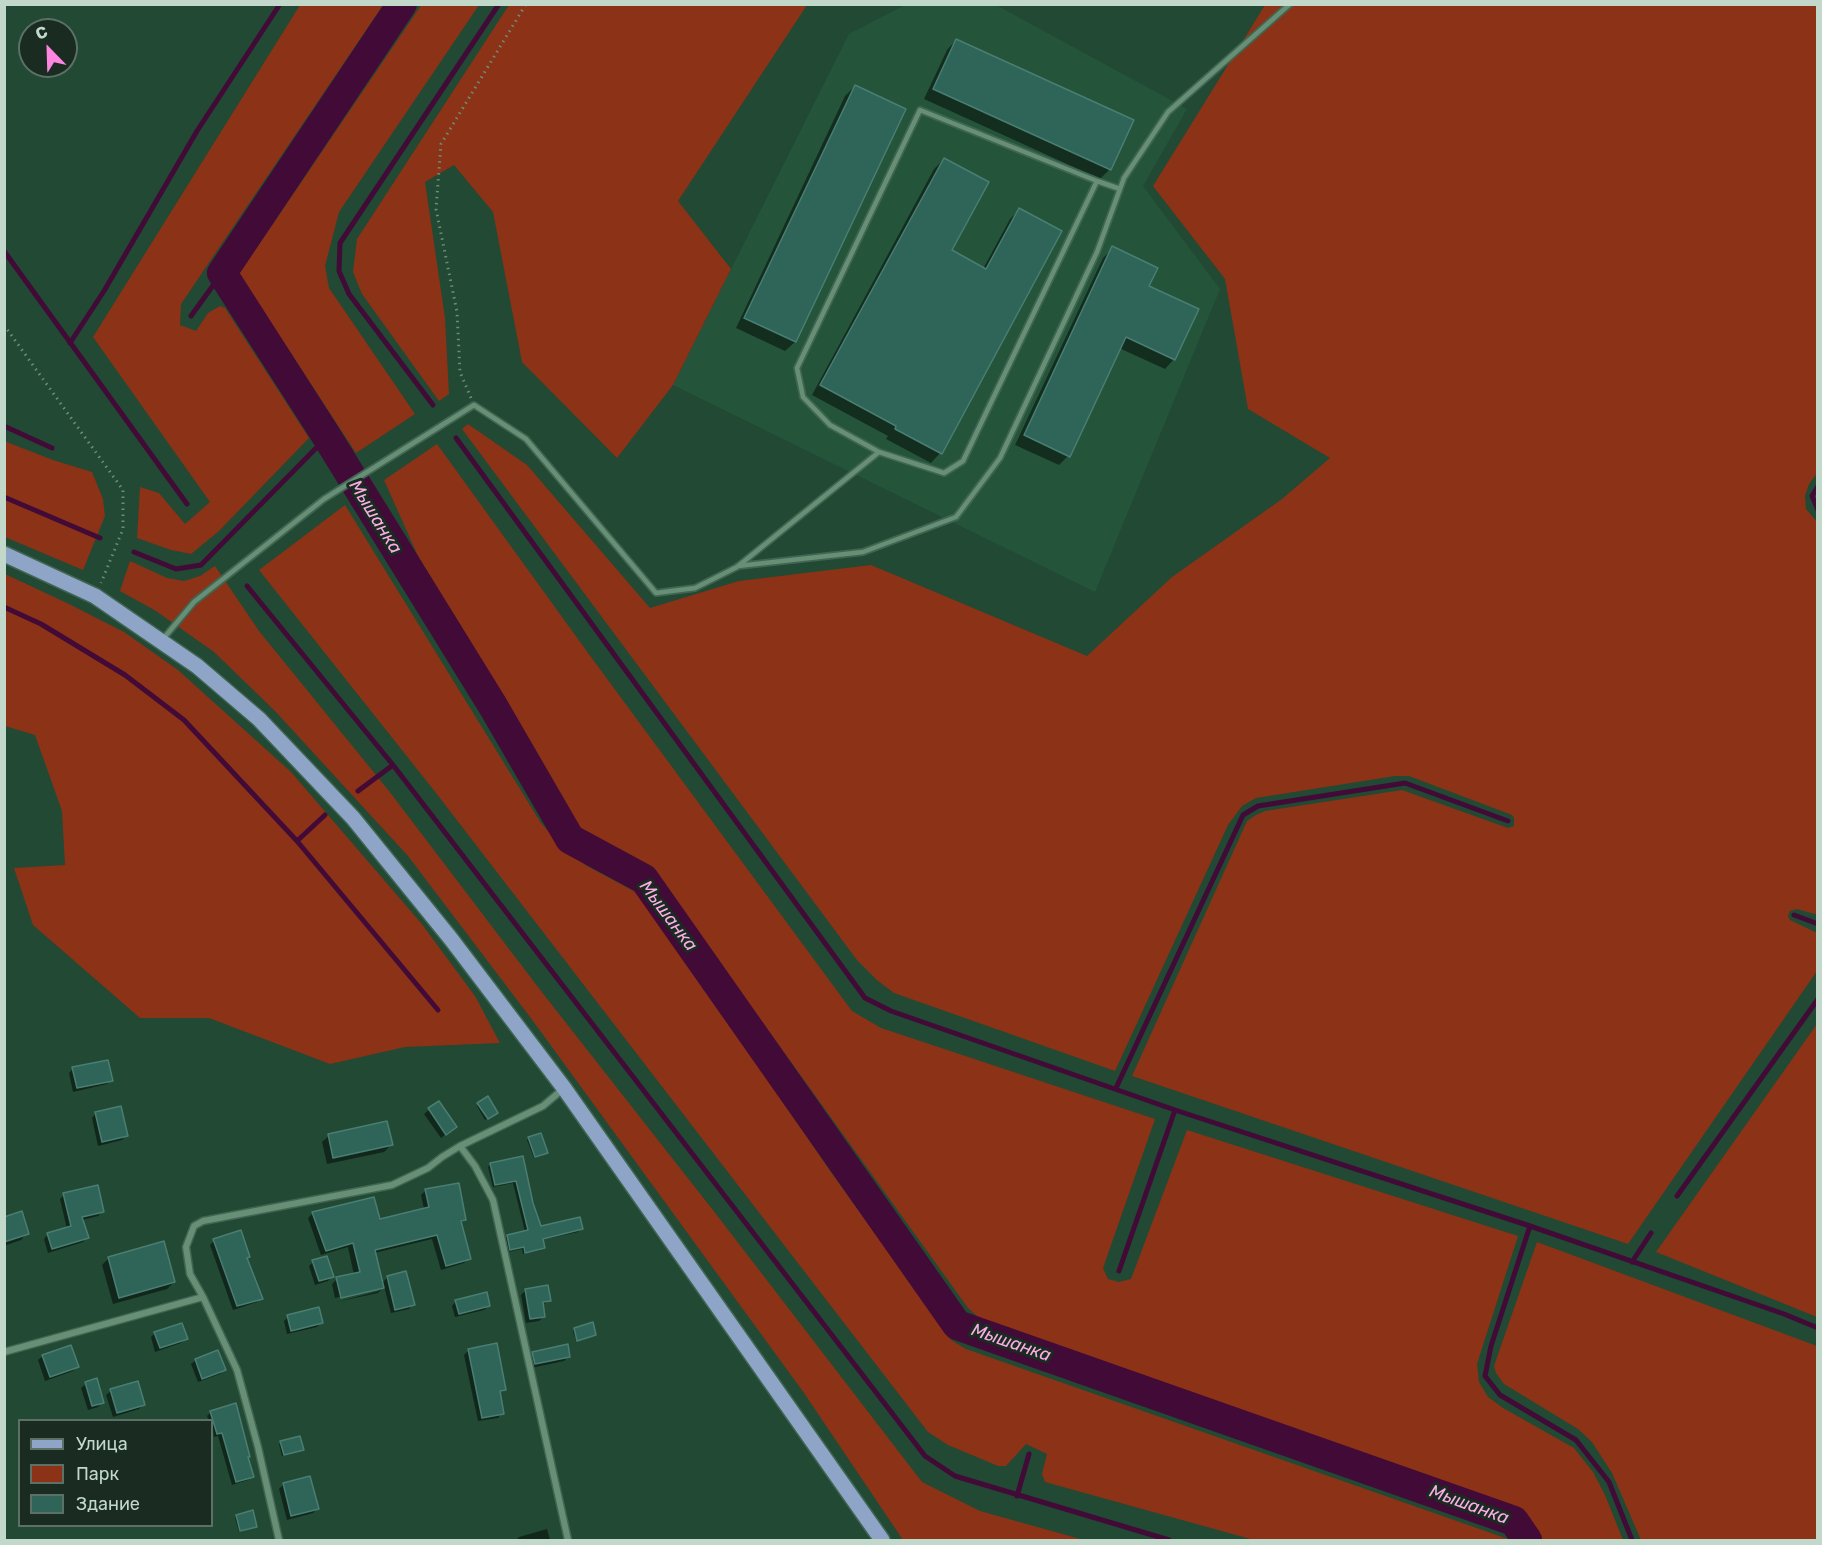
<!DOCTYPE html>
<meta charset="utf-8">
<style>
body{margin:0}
#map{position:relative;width:1822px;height:1545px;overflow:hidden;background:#214933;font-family:Rubik,sans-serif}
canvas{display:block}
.frame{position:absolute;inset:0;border:6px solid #c2d8ca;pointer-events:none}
.legend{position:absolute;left:18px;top:1419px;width:195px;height:108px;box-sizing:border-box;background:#1a2b21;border:2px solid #5d7065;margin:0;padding:8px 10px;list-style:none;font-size:18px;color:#c2d8ca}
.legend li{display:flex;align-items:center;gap:12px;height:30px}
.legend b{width:30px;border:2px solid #5d7065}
.north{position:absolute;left:18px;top:18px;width:60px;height:60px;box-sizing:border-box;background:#1a2b21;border:2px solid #5d7065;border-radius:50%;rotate:337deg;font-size:16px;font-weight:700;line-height:24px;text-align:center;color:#c2d8ca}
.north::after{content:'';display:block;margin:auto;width:21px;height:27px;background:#fe86e0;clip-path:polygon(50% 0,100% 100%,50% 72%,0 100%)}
</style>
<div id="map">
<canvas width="1822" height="1545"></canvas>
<div class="frame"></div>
<ul class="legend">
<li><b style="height:8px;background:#8ea5c8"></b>Улица</li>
<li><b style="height:16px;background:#8c3216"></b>Парк</li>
<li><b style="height:16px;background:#2f6458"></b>Здание</li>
</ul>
<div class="north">С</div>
</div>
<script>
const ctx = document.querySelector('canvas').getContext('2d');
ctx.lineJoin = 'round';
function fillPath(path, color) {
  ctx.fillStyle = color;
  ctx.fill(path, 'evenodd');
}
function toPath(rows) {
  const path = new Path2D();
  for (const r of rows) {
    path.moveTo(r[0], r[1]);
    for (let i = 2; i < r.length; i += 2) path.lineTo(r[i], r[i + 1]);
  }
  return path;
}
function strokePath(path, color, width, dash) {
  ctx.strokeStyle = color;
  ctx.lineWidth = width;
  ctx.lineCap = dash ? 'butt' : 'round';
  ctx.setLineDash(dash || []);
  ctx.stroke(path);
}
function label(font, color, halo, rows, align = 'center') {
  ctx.font = font + ' Rubik,sans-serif';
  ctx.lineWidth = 6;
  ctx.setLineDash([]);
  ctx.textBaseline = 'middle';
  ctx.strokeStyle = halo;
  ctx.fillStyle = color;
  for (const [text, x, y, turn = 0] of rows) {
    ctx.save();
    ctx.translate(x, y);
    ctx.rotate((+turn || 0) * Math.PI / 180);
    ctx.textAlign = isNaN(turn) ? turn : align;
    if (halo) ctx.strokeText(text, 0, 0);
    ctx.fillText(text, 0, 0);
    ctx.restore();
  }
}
fillPath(toPath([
 [905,5,996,5,1187,109,1143,186,1220,289,1095,592,673,385,849,34]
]), '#24553a');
fillPath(toPath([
 [422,4,479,5,339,212,325,266,329,288,415,414,356,453,239,274],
 [300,5,383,5,181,304,180,325,196,331,208,313,220,306,225,308,309,438,219,531,191,554,171,550,137,538,140,487,159,493,185,524,210,502,93,337],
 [509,5,807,5,678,201,731,269,673,385,617,458,522,362,493,212,454,165,425,182,445,318,449,394,439,401,362,294,353,272,357,239],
 [1265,5,1817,5,1818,472,1809,484,1805,496,1806,509,1818,523,1818,915,1797,909,1790,911,1788,916,1790,920,1817,933,1817,971,1628,1244,1132,1076,1247,821,1256,815,1265,811,1402,790,1508,828,1514,826,1514,818,1512,815,1409,776,1395,776,1256,798,1242,806,1228,825,1115,1071,894,993,878,981,857,960,462,429,468,424,527,465,650,608,739,581,871,565,1087,656,1172,577,1282,499,1330,458,1248,409,1225,279,1153,186],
 [4,441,53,460,92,472,103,499,105,516,83,570,5,537],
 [437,444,591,657,852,1011,881,1028,1155,1119,1103,1268,1108,1279,1119,1282,1131,1279,1187,1130,1518,1236,1477,1364,1479,1382,1488,1397,1503,1408,1574,1448,1593,1472,1605,1495,1623,1540,1538,1540,1529,1524,1509,1505,986,1324,968,1308,655,873,633,858,590,839,575,822,418,556,384,480],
 [345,505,541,823,566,852,587,866,641,895,831,1172,951,1340,966,1349,1511,1540,1254,1540,1045,1482,1042,1474,1047,1454,1026,1444,1006,1466,998,1466,948,1445,928,1432,436,793,259,570],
 [130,561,167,578,184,581,200,576,215,566,259,631,389,791,541,991,716,1214,922,1482,980,1511,1084,1540,903,1540,804,1393,533,1021,408,856,275,711,214,652,156,611,120,591],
 [5,574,69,604,124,632,178,670,291,772,421,923,475,996,500,1043,405,1047,330,1064,209,1018,140,1018,33,925,14,868,65,865,62,811,35,735,5,726],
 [1817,1024,1817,1317,1656,1252],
 [1537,1242,1817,1346,1817,1540,1641,1540,1612,1473,1592,1442,1578,1429,1504,1384,1496,1373,1494,1366]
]), '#8c3216');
fillPath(toPath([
 [956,40,1110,169,1100,179,924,99,947,50],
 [855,86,904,110,795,342,785,351,736,328,845,96],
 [944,159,950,251,983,269,1010,219,1019,210,1060,232,940,453,931,463,886,439,888,436,812,395,934,169],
 [1113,248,1147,287,1174,359,1165,369,1119,348,1068,456,1059,465,1015,445,1103,258],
 [73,1069,111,1080,107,1084,73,1092,69,1073],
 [438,1103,455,1127,441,1138,424,1114],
 [478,1104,495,1114,485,1120,477,1106],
 [96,1113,126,1136,122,1140,98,1146,92,1118],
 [329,1136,391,1145,384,1152,327,1164,322,1142],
 [529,1138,544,1154,534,1158,527,1140],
 [522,1157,532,1204,540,1228,581,1229,578,1232,542,1240,543,1248,541,1250,523,1254,522,1249,508,1252,505,1239,507,1236,525,1232,513,1183,493,1187,488,1167,491,1164],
 [426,1190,465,1220,460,1224,469,1258,464,1263,441,1270,432,1239,374,1253,382,1283,388,1277,413,1304,409,1309,391,1313,384,1286,378,1293,336,1302,379,1291,379,1288,335,1298,332,1284,337,1279,354,1275,348,1247,321,1255,308,1218,313,1213,378,1221,424,1209,421,1195],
 [64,1195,103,1211,98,1216,82,1220,87,1238,83,1242,48,1253,44,1239,48,1234,67,1229,60,1199],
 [4,1211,7,1218,27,1233,21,1240,4,1246],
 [214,1241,248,1257,246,1259,261,1298,257,1302,233,1310,210,1245],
 [109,1258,174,1282,167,1289,113,1304,102,1265],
 [313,1262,332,1276,328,1281,315,1285,309,1266],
 [526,1290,549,1301,542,1305,544,1316,539,1321,526,1323,521,1295],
 [456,1301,489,1306,484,1310,455,1317,452,1306],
 [288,1317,321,1323,317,1327,287,1334,284,1321],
 [574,1329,595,1335,576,1341,573,1331],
 [155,1333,186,1339,181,1343,155,1352,151,1337],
 [496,1345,504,1389,500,1393,502,1413,498,1418,478,1421,464,1355,468,1351],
 [533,1353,569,1356,564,1361,531,1368,529,1357],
 [43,1356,77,1367,73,1371,45,1381,38,1360],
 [196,1360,224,1370,220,1374,198,1382,191,1364],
 [86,1384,103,1402,98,1407,88,1410,81,1388],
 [111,1391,144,1404,139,1409,113,1417,106,1395],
 [211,1412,252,1476,248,1480,232,1485,218,1436,214,1437,212,1420,209,1420,207,1416],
 [281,1443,302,1450,282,1456,279,1444],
 [283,1485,317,1509,313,1513,287,1520,279,1489],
 [237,1516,255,1526,239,1532,235,1518],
 [547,1529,550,1540,516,1540,519,1537]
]), '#0007');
strokePath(toPath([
 [4,251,187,504],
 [191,316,222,273],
 [70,343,104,291,197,131,280,4],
 [433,405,349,294,339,271,340,243,499,4],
 [4,426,52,448],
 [456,438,865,998,891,1011,1175,1110,1530,1226,1784,1314,1818,1328],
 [1818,486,1812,496,1818,510],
 [4,497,100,538],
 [134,552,176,569,201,565,327,437],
 [247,586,393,765,925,1456,955,1476,1169,1540],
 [4,607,41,624,125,675,184,720,297,841,438,1010],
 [358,791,393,765],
 [297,841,325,815],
 [1794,915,1818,924],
 [1116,1088,1243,815,1258,806,1405,783,1508,821],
 [1677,1196,1818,999],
 [1530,1226,1491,1346,1485,1376,1500,1395,1576,1440,1609,1482,1632,1540],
 [1632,1262,1651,1233],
 [1119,1271,1175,1110],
 [1017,1496,1029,1454]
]), '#420a37', 5);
strokePath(toPath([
 [402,4,222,273,327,437,493,706,570,839,644,879,957,1325,1514,1521,1527,1540]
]), '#420a37', 30);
const building = toPath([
 [956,39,1134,120,1111,170,933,89,956,39],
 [855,85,906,109,796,342,744,318,855,85],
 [944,158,989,182,952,250,986,269,1019,208,1062,231,942,454,895,429,896,426,820,385,944,158],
 [1112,246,1158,268,1149,286,1199,309,1175,360,1126,337,1070,457,1024,435,1112,246],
 [108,1060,113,1081,77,1088,72,1067,108,1060],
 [488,1096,498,1113,488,1119,477,1103,488,1096],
 [439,1101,457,1127,446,1135,428,1108,439,1101],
 [121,1106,128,1136,102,1142,95,1112,121,1106],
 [387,1121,393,1145,333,1158,328,1134,387,1121],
 [541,1133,548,1153,535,1157,528,1137,541,1133],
 [523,1156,533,1203,541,1226,580,1217,583,1229,543,1239,545,1248,525,1253,524,1247,510,1250,507,1235,528,1230,516,1181,495,1185,490,1163,523,1156],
 [459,1183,466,1220,461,1221,471,1259,446,1266,437,1235,375,1250,384,1288,341,1298,336,1277,360,1272,353,1243,326,1251,312,1212,374,1197,380,1219,429,1207,425,1189,459,1183],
 [98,1185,104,1212,82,1217,89,1238,52,1249,47,1233,71,1226,63,1193,98,1185],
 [22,1211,29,1234,4,1242,4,1217,22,1211],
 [241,1230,250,1257,247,1258,263,1299,237,1306,213,1239,241,1230],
 [164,1241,175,1282,119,1298,108,1257,164,1241],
 [327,1256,334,1277,319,1281,312,1260,327,1256],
 [406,1271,415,1305,395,1310,387,1276,406,1271],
 [548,1285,551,1301,543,1302,545,1317,530,1319,525,1289,548,1285],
 [487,1292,490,1306,459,1314,455,1300,487,1292],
 [319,1307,323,1323,291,1331,287,1315,319,1307],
 [593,1322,596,1335,577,1341,574,1328,593,1322],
 [182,1323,188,1339,160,1348,154,1332,182,1323],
 [497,1343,506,1390,500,1391,504,1414,482,1418,468,1349,497,1343],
 [568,1344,570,1357,535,1364,532,1352,568,1344],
 [71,1345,79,1367,50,1377,42,1355,71,1345],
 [218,1350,226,1370,202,1379,195,1359,218,1350],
 [97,1378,104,1403,92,1406,85,1382,97,1378],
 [138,1381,145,1405,117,1413,110,1389,138,1381],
 [236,1403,250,1457,248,1457,254,1477,236,1482,222,1433,217,1434,210,1411,236,1403],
 [300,1436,304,1450,284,1455,280,1441,300,1436],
 [310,1476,319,1509,291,1516,283,1483,310,1476],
 [253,1510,257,1527,240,1531,236,1515,253,1510]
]);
fillPath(building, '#2f6458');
strokePath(building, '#4a7e72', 1.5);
const lane = toPath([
 [879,452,830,425,803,397,797,368,920,110,1097,181],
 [738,566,863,552,956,517,1000,458,1097,252,1124,178,1168,112,1290,4],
 [163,639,194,602,324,499,474,405,526,439,656,593,695,588,737,567,879,452,944,473,963,461,1097,181,1120,189]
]);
const street = toPath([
 [460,1146,475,1166,493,1200,568,1540],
 [203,1297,237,1370,258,1447,279,1540],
 [4,1352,203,1297,190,1274,186,1247,194,1226,203,1221,392,1185,428,1168,442,1157,460,1146,543,1106,563,1089]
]);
const primary = toPath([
 [4,554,95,596,197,666,259,719,353,818,451,939,564,1088,882,1540]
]);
strokePath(lane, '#416552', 8);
strokePath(street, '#416552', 9);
strokePath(primary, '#416552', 18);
strokePath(toPath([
 [4,325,123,490,123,529,101,583],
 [471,398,460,372,457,312,436,209,441,144,526,4]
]), '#6d8c7a', 3, [1.5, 4.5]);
strokePath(lane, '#668f76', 4.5);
strokePath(street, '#668f76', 6);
strokePath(primary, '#8ea5c8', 15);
label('italic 18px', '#fdace6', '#1a2b21', [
 ["Мышанка",375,517,58],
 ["Мышанка",668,916,53],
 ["Мышанка",1011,1343,19],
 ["Мышанка",1469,1505,20]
]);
</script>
